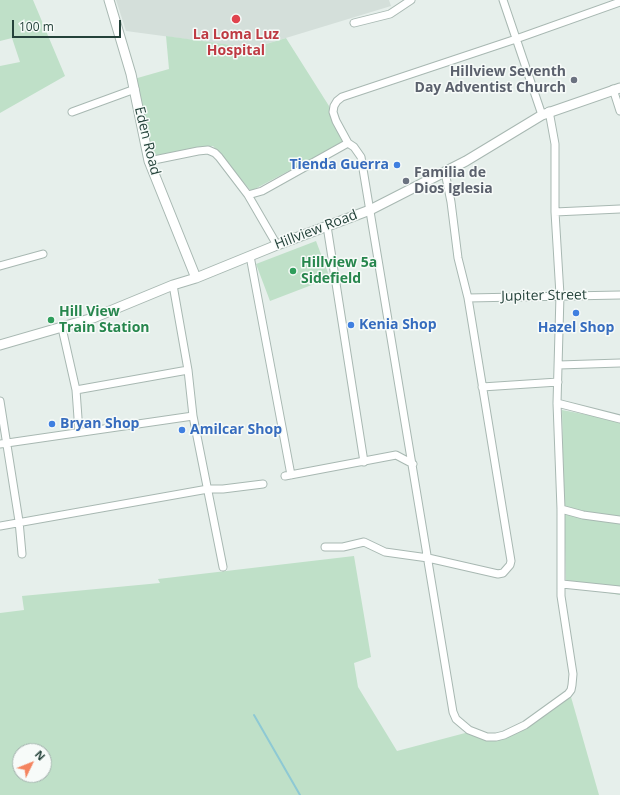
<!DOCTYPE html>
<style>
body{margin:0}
#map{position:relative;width:620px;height:795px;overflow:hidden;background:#e6efeb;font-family:"Open Sans",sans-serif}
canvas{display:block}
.north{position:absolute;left:12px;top:743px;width:40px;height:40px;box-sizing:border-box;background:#f7fbf9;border:1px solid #a3b1ad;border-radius:50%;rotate:47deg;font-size:11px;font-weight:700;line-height:16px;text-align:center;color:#24423a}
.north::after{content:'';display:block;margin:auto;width:14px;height:18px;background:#f4845f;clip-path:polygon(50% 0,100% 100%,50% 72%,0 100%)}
.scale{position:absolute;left:12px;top:20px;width:109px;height:18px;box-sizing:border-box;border:2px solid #24423a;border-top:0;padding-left:5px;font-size:12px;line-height:14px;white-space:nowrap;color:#24423a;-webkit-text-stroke:3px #f7fbf9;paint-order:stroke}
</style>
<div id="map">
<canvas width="620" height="795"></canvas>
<div class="north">N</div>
<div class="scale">100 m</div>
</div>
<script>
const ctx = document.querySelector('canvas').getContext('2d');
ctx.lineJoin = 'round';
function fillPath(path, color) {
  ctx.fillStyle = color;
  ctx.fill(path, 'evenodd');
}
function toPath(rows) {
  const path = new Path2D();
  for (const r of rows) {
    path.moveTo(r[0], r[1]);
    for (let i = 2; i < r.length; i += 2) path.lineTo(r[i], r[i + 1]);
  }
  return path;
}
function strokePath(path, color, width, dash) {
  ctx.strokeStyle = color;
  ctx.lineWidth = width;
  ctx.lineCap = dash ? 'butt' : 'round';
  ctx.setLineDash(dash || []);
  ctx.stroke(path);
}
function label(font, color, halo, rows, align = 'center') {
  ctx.font = font + ' "Open Sans",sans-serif';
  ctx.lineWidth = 3;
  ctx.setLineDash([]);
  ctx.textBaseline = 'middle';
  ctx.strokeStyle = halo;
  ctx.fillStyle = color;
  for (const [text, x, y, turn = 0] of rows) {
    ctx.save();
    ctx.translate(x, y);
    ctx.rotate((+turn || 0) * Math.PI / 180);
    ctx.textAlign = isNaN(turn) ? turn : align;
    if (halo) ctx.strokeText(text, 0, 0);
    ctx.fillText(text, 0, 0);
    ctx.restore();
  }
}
fillPath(toPath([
 [116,0,389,0,391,6,253,48,126,31]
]), '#d4dfda');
fillPath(toPath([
 [0,0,33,0,65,76,0,113,0,66,20,62,12,38,0,41],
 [166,36,253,48,286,38,329,106,345,141,251,191,213,146,154,158,134,79,169,69],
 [316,241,330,278,270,301,256,264],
 [562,410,620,421,620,595,566,586],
 [354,556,371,657,354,663,358,687,397,751,469,732,488,738,525,725,571,697,599,795,0,795,0,613,24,610,22,596,160,583,158,579],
 [20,751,44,751,44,775,20,775]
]), '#bfe0c8');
strokePath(toPath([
 [254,715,300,795]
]), '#8ec9d4', 2);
const minor = toPath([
 [503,0,542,115],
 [354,23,390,14,411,0],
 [613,89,620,111],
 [549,111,555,144,555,212,560,295,557,403,561,509,561,596,573,674,572,685,571,690,568,694,525,725,504,735,496,737,487,737,469,730,456,719,453,712,361,157,354,147,348,143,336,121,333,112,334,106,337,101,342,97,516,39,620,2],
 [72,112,135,89],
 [149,161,198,151,208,150,215,153,219,157,248,195,277,245],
 [248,195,262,191,348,143],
 [555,212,620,209],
 [327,226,364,462],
 [250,256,291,475],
 [0,266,43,254],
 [173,285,188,370,193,416,223,567],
 [468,298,620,295],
 [62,328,76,390,79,432],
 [559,365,620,363],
 [482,387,558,382],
 [76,390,188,370],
 [0,401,19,521,22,554],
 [557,403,620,419],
 [0,444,193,416],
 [285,476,396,455,413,464],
 [561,509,583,515,620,520],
 [0,526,208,489,223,489,263,484],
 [325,547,343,547,364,542,385,552,428,558,498,574,503,573,510,565,511,561,468,298,458,258,451,202,445,172],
 [562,584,620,590]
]);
const tertiary = toPath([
 [109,0,131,74,149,161,196,278],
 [0,345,93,318,173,285,196,278,277,245,370,210,466,161,542,115,620,88]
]);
strokePath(minor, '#a8b8b2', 9);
strokePath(tertiary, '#a8b8b2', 11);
strokePath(minor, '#fff', 7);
strokePath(tertiary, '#fff', 9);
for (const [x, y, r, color] of [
 [236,19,5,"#e0444e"],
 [574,80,4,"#6b7280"],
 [397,165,4,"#3f7fe0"],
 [406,181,4,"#6b7280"],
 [293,271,4,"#2e9e5b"],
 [576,313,4,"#3f7fe0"],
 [51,320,4,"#2e9e5b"],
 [351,325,4,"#3f7fe0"],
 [52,424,4,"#3f7fe0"],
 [182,430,4,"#3f7fe0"]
]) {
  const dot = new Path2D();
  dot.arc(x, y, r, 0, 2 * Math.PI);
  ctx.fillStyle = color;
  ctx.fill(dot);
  strokePath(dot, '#f7fbf9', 1.5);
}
label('bold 14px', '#be3a42', '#f7fbf9', [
 ["La Loma Luz",236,35],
 ["Hospital",236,51]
]);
label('bold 14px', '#5b616d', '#f7fbf9', [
 ["Hillview Seventh",566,72],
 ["Day Adventist Church",566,88],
 ["Familia de",414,173,"left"],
 ["Dios Iglesia",414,189,"left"]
], 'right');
label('14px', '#24423a', '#f7fbf9', [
 ["Eden Road",147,141,76],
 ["Hillview Road",316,230,-21],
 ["Jupiter Street",544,296,-1]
]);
label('bold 14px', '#366cbe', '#f7fbf9', [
 ["Tienda Guerra",389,165,"right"],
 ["Kenia Shop",359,325],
 ["Hazel Shop",576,328,"center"],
 ["Bryan Shop",60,424],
 ["Amilcar Shop",190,430]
], 'left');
label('bold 14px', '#27864d', '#f7fbf9', [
 ["Hillview 5a",301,263],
 ["Sidefield",301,279],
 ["Hill View",59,312],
 ["Train Station",59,328]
], 'left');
</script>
